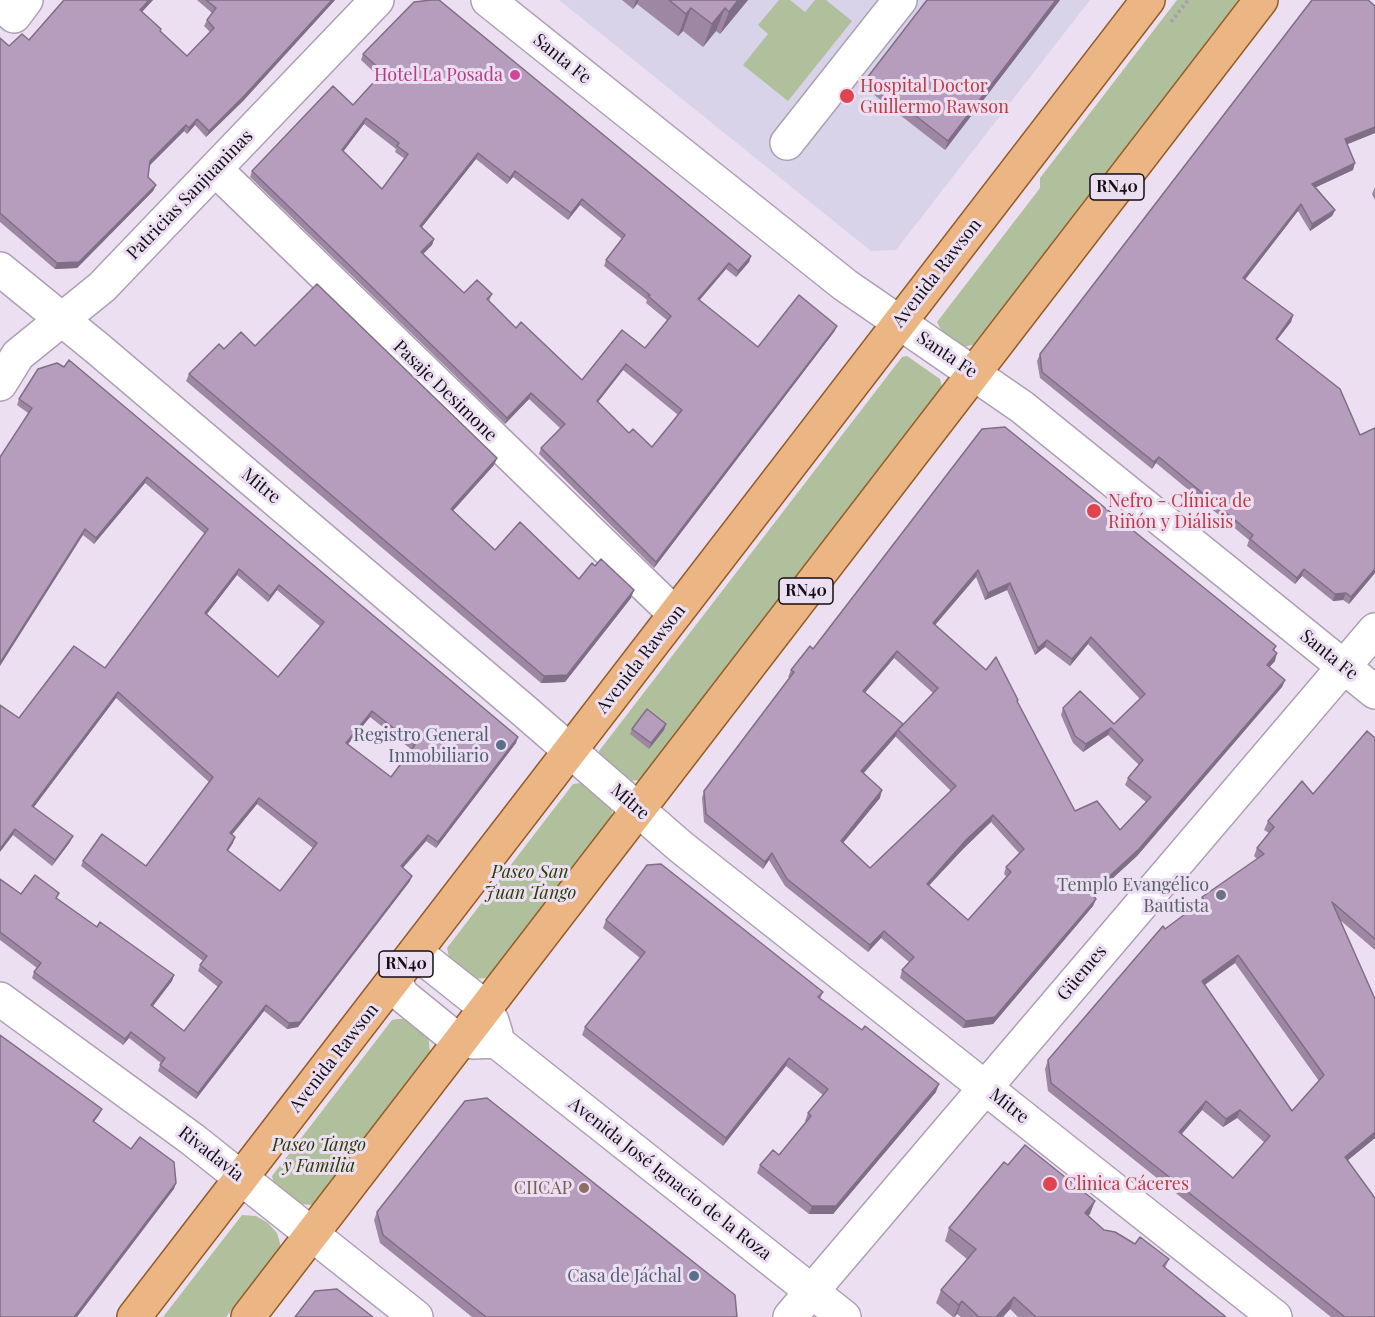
<!DOCTYPE html>
<meta charset="utf-8">
<style>
body{margin:0}
canvas{display:block;background:#eddff2}
</style>
<canvas width="1375" height="1317"></canvas>
<script>
const ctx = document.querySelector('canvas').getContext('2d');
ctx.lineJoin = 'round';
function fillPath(path, color) {
  ctx.fillStyle = color;
  ctx.fill(path, 'evenodd');
}
function toPath(rows) {
  const path = new Path2D();
  for (const r of rows) {
    path.moveTo(r[0], r[1]);
    for (let i = 2; i < r.length; i += 2) path.lineTo(r[i], r[i + 1]);
  }
  return path;
}
function strokePath(path, color, width, dash) {
  ctx.strokeStyle = color;
  ctx.lineWidth = width;
  ctx.lineCap = dash ? 'butt' : 'round';
  ctx.setLineDash(dash || []);
  ctx.stroke(path);
}
function label(font, color, halo, rows, align = 'center') {
  ctx.font = font + ' "Playfair Display",serif';
  ctx.lineWidth = 6;
  ctx.setLineDash([]);
  ctx.textBaseline = 'middle';
  ctx.strokeStyle = halo;
  ctx.fillStyle = color;
  for (const [text, x, y, turn = 0] of rows) {
    ctx.save();
    ctx.translate(x, y);
    ctx.rotate((+turn || 0) * Math.PI / 180);
    ctx.textAlign = isNaN(turn) ? turn : align;
    if (halo) ctx.strokeText(text, 0, 0);
    ctx.fillText(text, 0, 0);
    ctx.restore();
  }
}
fillPath(toPath([
 [559,0,1090,0,896,250,871,251]
]), '#d8d3e9');
fillPath(toPath([
 [779,0,790,0,805,12,815,0,826,0,852,21,788,101,743,65,768,34,758,25],
 [1177,0,1240,0,975,344,964,347,941,330,937,322,1040,188,1040,178],
 [907,356,940,379,942,387,640,780,630,781,600,756,599,751,902,357],
 [581,783,612,808,612,816,487,978,474,979,450,961,447,948,573,784],
 [398,1019,410,1019,428,1034,430,1052,313,1205,297,1204,274,1184,272,1176,392,1020],
 [242,1215,256,1216,268,1223,277,1233,281,1247,226,1317,163,1317]
]), '#b0c09c');
const minor = toPath([
 [488,0,845,285,1022,407,1375,692],
 [0,3,14,16,26,0],
 [787,143,900,0],
 [215,169,675,614],
 [0,269,97,348,522,709,681,847,1275,1317],
 [0,384,18,355,102,287,377,0],
 [411,958,428,962,481,1004,492,1021,496,1034],
 [394,979,402,995,450,1034,473,1042,496,1041,844,1317],
 [0,999,192,1139,416,1317],
 [790,1317,1375,630]
]);
const major = toPath([
 [134,1317,1148,0],
 [248,1317,1261,0]
]);
strokePath(minor, '#ada0b2', 36);
strokePath(major, '#965c27', 36);
strokePath(toPath([
 [1171,22,1188,0]
]), '#aa9fae', 4, [3, 3]);
strokePath(minor, '#fff', 33);
strokePath(major, '#ebb683', 33);
fillPath(toPath([
 [64,0,153,0,142,12,160,31,187,56,210,32,204,26,207,20,212,13,197,0,335,0,243,101,206,137,195,125,187,134,184,131,149,166,148,177,156,185,153,191,77,268,55,269,0,222,0,38,9,46,29,40],
 [622,0,748,0,720,34,716,31,703,47,683,31,678,36,637,4,633,9],
 [1060,0,945,150,864,87,867,78],
 [1312,0,1375,133,1347,144,1353,170,1316,187,1335,210,1332,216,1310,231,1298,211,1245,279,1293,315,1291,322,1277,340,1375,573,1349,604,1343,600,1333,601,1302,576,1295,584,1247,546,1249,540,1156,463,1152,469,1040,378,1037,361,1040,354],
 [363,54,751,256,749,262,736,277,726,269,699,301,758,347,837,326,834,332,654,568,539,454,541,448,560,428,529,399,505,424,250,177,252,171,353,105,379,77,361,60],
 [364,124,396,149,395,152,405,159,382,189,343,151],
 [476,159,507,184,513,177,568,220,580,205,622,239,606,260,604,266,647,300,646,303,668,321,645,348,582,380,516,328,489,301,492,294,464,293,423,254,432,245,434,239,422,227],
 [623,370,678,415,652,447,629,433,598,402],
 [1375,187,1375,200,1372,194],
 [255,346,497,458,494,465,453,511,495,550,631,598,565,682,541,683,186,381,189,374,224,349],
 [38,369,516,743,436,848,426,841,403,868,410,881,298,1027,287,1029,264,1011,196,1099,158,1071,161,1063,129,1038,123,1045,32,978,34,972,37,968,0,940,0,879,21,894,57,898,97,927,174,975,172,981,153,1006,184,1031,218,987,198,971,200,965,203,961,81,866,83,861,146,866,209,782,116,698,34,807,70,842,52,866,13,835,19,718,105,668,205,534,145,483,94,544,83,535,28,413,17,405,19,399],
 [237,575,268,602,277,590,321,627,278,677,207,614],
 [370,717,412,750,391,777,348,744],
 [257,804,313,848,280,891,228,851,233,843,232,835],
 [982,429,1276,646,1274,651,1275,661,1269,667,1285,680,1282,687,1137,856,1093,896,1096,899,1093,906,993,1024,963,1028,900,978,902,970,909,962,881,938,868,952,785,886,769,860,763,869,704,822,702,798,704,791,790,678,788,677,791,670,813,649],
 [976,577,985,600,1007,590,1035,655,1045,647,1070,666,1088,644,1140,699,1114,724,1063,708,1061,715,1073,743,1083,752,1108,735,1139,765,1128,778,1125,785,1146,802,1120,830,1075,811,1017,702,935,625],
 [894,658,933,693,903,726,865,693],
 [896,736,896,737,951,791,870,868,843,842,880,798,864,773],
 [991,822,1019,853,1006,867,1004,874,1007,877,968,920,929,885,964,848],
 [666,724,664,730,649,749,630,734,632,729],
 [1375,738,1375,950,1340,920,1375,999,1375,1138,1348,1160,1375,1317,1331,1317,1048,1091,1045,1069,1048,1060,1165,929,1200,903,1202,897,1257,859,1254,856,1257,848,1269,833,1264,830,1268,821,1313,794],
 [1235,963,1319,1081,1292,1111,1205,985],
 [1202,1110,1223,1127,1237,1118,1265,1143,1233,1178,1182,1134],
 [606,920,823,992,820,999,936,1092,833,1214,809,1214,757,1173,760,1165,779,1155,806,1122,805,1121,808,1113,823,1095,786,1066,723,1146,582,1035,585,1027,640,958,603,928],
 [1095,1201,1088,1216,1104,1230,1169,1259,1165,1268,1226,1317,1018,1317,1010,1309,1003,1317,961,1317,957,1314,955,1317,953,1317,936,1303,941,1290,967,1259,945,1241,949,1228],
 [377,1212,737,1317,472,1317,380,1243,374,1220]
]), '#9d87a3');
fillPath(toPath([
 [149,0,153,0,138,16,140,10],
 [332,0,335,0,243,101,206,137,209,131],
 [636,0,639,0,637,4,633,9],
 [738,0,748,0,720,34,729,12],
 [1056,0,1060,0,945,150,948,141],
 [691,8,683,31,678,36,686,14],
 [725,8,716,31,703,47,712,24],
 [366,118,364,124,340,156,342,150],
 [197,119,195,125,187,134,189,128],
 [186,125,184,131,148,167,150,161],
 [1375,127,1375,133,1343,146,1345,139],
 [478,153,476,159,418,232,420,226],
 [1355,163,1353,170,1310,190,1312,184],
 [515,171,513,177,507,184,510,178],
 [156,185,153,191,77,268,55,269,57,263],
 [582,199,580,205,568,220,571,213],
 [1301,204,1298,211,1241,285,1243,278],
 [1335,210,1332,216,1310,231,1312,224],
 [434,239,432,245,419,258,421,252],
 [751,256,749,262,736,277,738,271],
 [729,263,726,269,695,305,698,299],
 [1293,315,1291,322,1273,345,1276,339],
 [837,326,834,332,654,568,656,562],
 [626,364,623,370,594,407,597,401],
 [531,393,529,399,505,424,507,418],
 [1159,457,1156,463,1152,469,1154,462],
 [497,458,494,465,448,516,451,509],
 [147,477,145,483,94,544,96,538],
 [85,529,83,535,0,666,0,663],
 [239,569,237,575,203,619,205,613],
 [1304,569,1302,576,1295,584,1297,578],
 [1375,569,1375,573,1349,604,1351,597],
 [978,570,976,577,930,631,933,623],
 [1010,583,1007,590,985,600,988,593],
 [279,585,277,590,268,602,270,596],
 [634,590,631,598,565,682,541,683,544,676],
 [1346,593,1343,600,1333,601,1335,594],
 [1091,637,1088,644,1070,666,1072,659],
 [1047,640,1045,647,1035,655,1038,648],
 [897,651,894,658,860,698,863,691],
 [1277,653,1275,661,1265,672,1267,665],
 [1285,680,1282,687,1137,856,1089,900,1091,893],
 [118,692,116,698,30,812,32,806],
 [372,711,370,717,344,749,346,743],
 [666,724,664,730,649,749,651,743],
 [903,724,898,730,896,736,859,778,861,771],
 [1111,728,1108,735,1083,752,1086,744],
 [518,737,516,743,436,848,438,842],
 [882,790,880,798,839,848,841,841],
 [259,798,257,804,228,839,230,833],
 [993,815,991,822,964,848,924,891,927,884,966,840],
 [15,829,13,835,0,852,0,849],
 [428,835,426,841,399,872,401,866],
 [73,836,70,842,52,866,55,860],
 [235,837,233,843,224,856,227,850],
 [772,853,769,860,763,869,765,862],
 [412,876,410,881,298,1027,287,1029,289,1023],
 [1096,899,1093,906,993,1024,963,1028,966,1021],
 [884,931,881,938,868,952,870,945],
 [1238,955,1235,963,1198,989,1202,981],
 [174,975,172,981,149,1011,151,1005],
 [266,1005,264,1011,196,1099,198,1093],
 [131,1032,129,1038,123,1045,125,1039],
 [789,1058,786,1066,723,1146,726,1138],
 [939,1084,936,1092,833,1214,809,1214,812,1206],
 [1206,1101,1202,1110,1176,1140,1179,1132],
 [102,1109,99,1115,90,1127,93,1121],
 [1240,1110,1237,1118,1223,1127,1226,1119],
 [1375,1132,1375,1138,1342,1165,1345,1157],
 [176,1183,174,1189,77,1317,74,1317],
 [1095,1201,1090,1214,1080,1226,1085,1213],
 [1014,1297,1010,1309,1003,1317,996,1317],
 [962,1301,957,1314,954,1317,959,1305]
]), '#7f6e85');
const building = toPath([
 [64,0,149,0,140,10,161,29,160,31,187,56,214,28,207,20,216,8,206,0,332,0,245,95,209,131,197,119,189,128,186,125,150,161,148,177,156,185,79,262,57,263,0,213,0,38,9,46,22,34,29,40,64,0],
 [431,0,439,0,751,256,738,271,729,263,698,299,758,347,799,295,837,326,656,562,541,448,565,424,531,393,507,418,252,171,333,86,353,105,383,72,363,54,414,2,431,0],
 [366,118,399,143,397,146,408,154,382,189,342,150,366,118],
 [478,153,510,178,515,171,571,213,582,199,625,235,606,260,650,295,648,296,671,316,645,348,622,330,582,380,521,322,516,328,487,299,492,294,477,280,464,293,421,252,434,239,420,226,478,153],
 [626,364,682,410,652,447,633,429,629,433,597,401,626,364],
 [669,0,738,0,729,12,725,8,712,24,691,8,686,14,669,0],
 [927,0,1056,0,948,141,867,78,927,0],
 [1312,0,1368,0,1375,6,1375,127,1345,139,1355,163,1312,184,1335,210,1312,224,1301,204,1243,278,1293,315,1276,339,1340,389,1360,435,1375,428,1375,569,1351,597,1346,593,1335,594,1304,569,1297,578,1250,539,1253,535,1159,457,1154,462,1042,372,1040,354,1312,0],
 [317,284,497,458,451,509,495,550,520,522,579,579,592,563,595,566,601,559,634,590,567,675,544,676,189,374,219,344,224,349,241,332,255,346,317,284],
 [69,360,518,737,438,842,428,835,401,866,412,876,300,1022,289,1023,266,1005,198,1093,160,1065,165,1058,131,1032,125,1039,34,972,41,963,0,932,0,879,21,894,35,875,59,893,56,898,97,927,100,922,174,975,151,1005,184,1031,222,982,200,965,207,956,83,861,102,834,146,866,213,777,118,692,32,806,73,836,55,860,15,829,0,849,0,705,19,718,74,646,105,668,208,529,147,477,96,538,85,529,0,663,0,457,32,408,19,399,38,369,57,363,64,367,69,360],
 [239,569,270,596,279,585,324,622,278,677,205,613,239,569],
 [372,711,415,745,391,777,346,743,372,711],
 [259,798,317,843,280,891,227,850,235,837,230,833,259,798],
 [1005,427,1276,646,1273,650,1277,653,1267,665,1285,680,1139,849,1091,893,1096,899,995,1017,966,1021,902,970,914,957,884,931,870,945,787,879,772,853,765,862,706,814,704,791,794,672,791,670,810,646,813,649,982,429,1005,427],
 [978,570,988,593,1010,583,1038,648,1047,640,1072,659,1091,637,1145,694,1114,724,1080,691,1063,708,1075,736,1086,744,1111,728,1143,760,1128,778,1151,797,1120,830,1097,801,1075,811,1017,701,1018,700,996,657,986,670,933,623,978,570],
 [897,651,938,688,898,730,956,786,870,868,841,841,882,790,861,771,903,724,863,691,897,651],
 [993,815,1024,849,1006,867,1011,872,968,920,927,884,966,840,993,815],
 [647,709,666,724,651,743,632,729,647,709],
 [1367,731,1375,738,1375,939,1332,902,1375,999,1375,1132,1345,1157,1375,1198,1375,1317,1345,1317,1051,1083,1048,1060,1163,926,1165,929,1204,900,1202,897,1264,854,1257,848,1274,827,1268,821,1302,781,1313,794,1367,731],
 [1238,955,1324,1075,1292,1111,1202,981,1238,955],
 [1206,1101,1226,1119,1240,1110,1270,1136,1233,1178,1179,1132,1206,1101],
 [661,864,823,992,818,997,862,1030,865,1026,939,1084,836,1206,812,1206,760,1165,773,1150,779,1155,811,1116,808,1113,828,1089,789,1058,726,1138,585,1027,645,952,606,920,647,865,661,864],
 [0,1035,102,1109,93,1121,131,1149,140,1137,174,1162,176,1183,74,1317,0,1317,0,1035],
 [487,1098,735,1295,737,1317,486,1317,383,1235,377,1212,465,1101,487,1098],
 [1025,1145,1095,1201,1085,1213,1104,1230,1115,1232,1135,1244,1140,1237,1169,1259,1163,1266,1226,1317,1036,1317,1014,1297,996,1317,979,1317,962,1301,959,1305,941,1290,976,1249,949,1228,1004,1162,1008,1165,1025,1145],
 [337,1289,373,1317,295,1317,315,1291,337,1289]
]);
fillPath(building, '#b69dbe');
strokePath(building, '#7f6e85', 1.5);
for (const [x, y, r, color] of [
 [515,75,6,"#d1479c"],
 [847,96,8,"#e0444e"],
 [1094,511,8,"#e0444e"],
 [501,745,6,"#5c6f8a"],
 [1221,895,6,"#6b7280"],
 [1050,1184,8,"#e0444e"],
 [584,1188,6,"#8d6e63"],
 [694,1276,6,"#5c6f8a"]
]) {
  const dot = new Path2D();
  dot.arc(x, y, r, 0, 2 * Math.PI);
  ctx.fillStyle = color;
  ctx.fill(dot);
  strokePath(dot, '#eddff2', 2);
}
for (const [x, y, w] of [
 [1117,187,54],
 [806,591,54],
 [406,964,54]
]) {
  const box = new Path2D();
  box.roundRect(x - w / 2, y - 13, w, 26, 4.5);
  ctx.fillStyle = '#eddff2';
  ctx.fill(box);
  strokePath(box, '#120e14', 1.5);
}
label('bold 16px', '#120e14', null, [
 ["RN40",1117,187],
 ["RN40",806,591],
 ["RN40",406,964]
]);
label('18px', '#120e14', '#eddff2', [
 ["Santa Fe",562,59,39],
 ["Patricias Sanjuaninas",190,195,-46],
 ["Avenida Rawson",937,273,-52],
 ["Santa Fe",947,355,34],
 ["Pasaje Desimone",445,391,44],
 ["Mitre",261,486,40],
 ["Santa Fe",1329,655,39],
 ["Avenida Rawson",641,659,-52],
 ["Mitre",630,802,41],
 ["Güemes",1082,973,-50],
 ["Avenida Rawson",334,1058,-52],
 ["Mitre",1009,1106,38],
 ["Rivadavia",211,1154,38],
 ["Avenida José Ignacio de la Roza",670,1179,38]
]);
label('18px', '#b23c85', '#eddff2', [
 ["Hotel La Posada",503,75]
], 'right');
label('18px', '#be3a42', '#eddff2', [
 ["Hospital Doctor",860,86],
 ["Guillermo Rawson",860,107],
 ["Nefro - Clínica de",1108,501],
 ["Riñón y Diálisis",1108,522],
 ["Clinica Cáceres",1064,1184]
], 'left');
label('18px', '#4e5e75', '#eddff2', [
 ["Registro General",489,735],
 ["Inmobiliario",489,756],
 ["Casa de Jáchal",682,1276]
], 'right');
label('italic 18px', '#283b00', '#eddff2', [
 ["Paseo San",530,872],
 ["Juan Tango",530,893],
 ["Paseo Tango",319,1145],
 ["y Familia",319,1166]
]);
label('18px', '#5b616d', '#eddff2', [
 ["Templo Evangélico",1209,885],
 ["Bautista",1209,906]
], 'right');
label('18px', '#785e54', '#eddff2', [
 ["CIICAP",572,1188]
], 'right');
</script>
